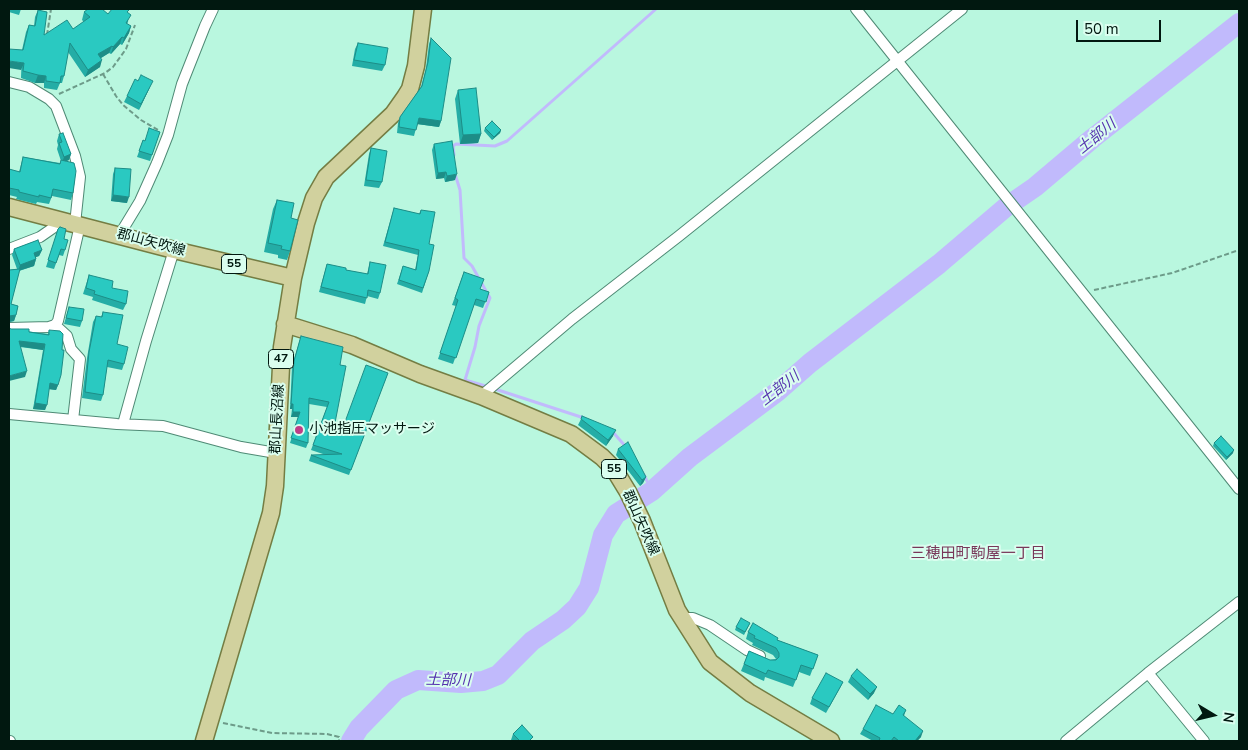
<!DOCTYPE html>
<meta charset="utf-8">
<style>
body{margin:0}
#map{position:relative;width:1248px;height:750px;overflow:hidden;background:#b9f7df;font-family:"Nunito Sans",sans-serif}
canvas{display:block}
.frame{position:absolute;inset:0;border:10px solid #011810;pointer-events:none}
.north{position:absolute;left:1188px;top:690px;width:50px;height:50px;-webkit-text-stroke:4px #dafeef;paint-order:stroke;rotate:99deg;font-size:14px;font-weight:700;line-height:20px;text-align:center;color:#011810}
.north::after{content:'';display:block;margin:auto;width:18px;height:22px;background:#011810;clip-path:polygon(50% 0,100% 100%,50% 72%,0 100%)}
.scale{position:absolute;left:1076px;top:20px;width:85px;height:22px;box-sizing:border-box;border:2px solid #011810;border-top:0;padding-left:6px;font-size:15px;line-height:18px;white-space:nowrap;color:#011810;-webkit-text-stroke:4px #dafeef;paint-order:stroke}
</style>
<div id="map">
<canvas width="1248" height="750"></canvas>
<div class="frame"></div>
<div class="north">N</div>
<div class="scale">50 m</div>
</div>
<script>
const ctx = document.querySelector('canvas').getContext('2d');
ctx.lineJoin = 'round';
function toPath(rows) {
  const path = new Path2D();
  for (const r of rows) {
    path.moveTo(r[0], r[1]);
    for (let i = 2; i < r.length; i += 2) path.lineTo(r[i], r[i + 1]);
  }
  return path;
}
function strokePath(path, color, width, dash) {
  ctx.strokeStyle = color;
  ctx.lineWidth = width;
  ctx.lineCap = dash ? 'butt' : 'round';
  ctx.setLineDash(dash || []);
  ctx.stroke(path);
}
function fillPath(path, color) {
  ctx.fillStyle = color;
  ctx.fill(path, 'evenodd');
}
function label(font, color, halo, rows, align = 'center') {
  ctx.font = font + ' "Nunito Sans","Noto Sans JP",sans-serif';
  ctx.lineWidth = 4;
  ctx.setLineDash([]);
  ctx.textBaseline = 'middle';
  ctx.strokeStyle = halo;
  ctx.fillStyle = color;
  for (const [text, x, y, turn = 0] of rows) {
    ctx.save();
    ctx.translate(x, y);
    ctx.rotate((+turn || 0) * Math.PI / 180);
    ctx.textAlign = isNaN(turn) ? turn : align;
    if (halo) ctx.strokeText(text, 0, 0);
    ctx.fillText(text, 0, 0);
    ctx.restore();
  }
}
strokePath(toPath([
 [454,155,453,146,456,144,495,146,507,141,656,9],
 [455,174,460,190,464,258,472,266,490,298,479,326,475,347,465,380,489,387],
 [495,389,584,418],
 [612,431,626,447],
 [644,475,652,491]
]), '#c1bafc', 3);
strokePath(toPath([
 [351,741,359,728,396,690,418,680,461,683,483,681,498,675,532,641,563,620,577,607,589,588,603,535,616,514,652,491,690,457,777,392,810,363,939,264,1006,207,1035,187,1093,138,1239,23]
]), '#c1bafc', 20);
const street = toPath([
 [856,9,1239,489],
 [9,82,29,87,49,99,56,106,75,156,80,177,75,224],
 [120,234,140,201,157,163,168,135,182,84,205,26,213,9],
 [9,249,40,237,63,221],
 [55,325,67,336,71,349,80,359,73,420],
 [9,328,49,327,55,325,58,321,80,225],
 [481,396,572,319,679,236,962,9],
 [9,414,117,424,163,426,241,447,276,453],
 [123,424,146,341,174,250],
 [682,618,693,618,710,625,747,650,760,656],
 [1148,673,1204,741],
 [9,741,10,741],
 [1066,741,1148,673,1239,602]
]);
const primary = toPath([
 [9,207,174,250,293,278],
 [285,324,352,345,420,374,481,396,571,434,602,457,614,469,628,492,642,521,677,610,710,662,750,693,831,741],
 [204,741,271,513,275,486,282,347,293,278,306,223,314,198,326,177,393,114,405,97,410,89,416,66,423,9]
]);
strokePath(street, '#4f8a75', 12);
strokePath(primary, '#747d43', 19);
strokePath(toPath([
 [47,35,51,9],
 [103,74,116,96,123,105,141,120,158,130],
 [59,94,105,73,113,67,126,49,135,25],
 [1094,290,1172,273,1239,250],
 [223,723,272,733,327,734,339,737,339,741]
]), '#6d9b89', 2, [5, 2.5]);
strokePath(street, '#fff', 10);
strokePath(primary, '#d1d19e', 16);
fillPath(toPath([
 [9,9,21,9,19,15,9,12],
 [38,10,44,35,73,29,84,22,82,20,84,12,108,14,129,13,128,22,127,24,131,26,129,33,122,45,120,44,111,54,109,53,101,58,100,67,85,77,68,52,64,76,62,83,60,83,57,90,44,88,44,83,35,83,21,78,22,50,26,32,29,25,34,26,35,17],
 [431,38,441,121,439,127,417,124,414,136,397,133,398,123,400,117,421,87,426,68,429,44],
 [358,43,385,65,382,71,352,66,355,49],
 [150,87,139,110,124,102,127,96],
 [458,90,481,134,478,143,460,144,455,99],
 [485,128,501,130,500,133,492,140,484,131],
 [160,132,150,161,137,157,143,140,145,141],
 [59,134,71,154,69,160,66,161,73,193,71,200,52,196,49,204,37,202,36,204,16,199,17,197,9,195,9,169,19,172,23,157,60,163,61,161,57,149,58,145,57,141],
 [434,144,455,180,445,182,444,178,436,179,432,150],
 [371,148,382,182,379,188,364,186,369,154],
 [115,168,127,203,111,201,113,174],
 [277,200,291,218,290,251,287,260,278,258,278,255,264,252,273,209],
 [394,208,419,214,421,210,429,244,429,271,422,293,397,284,403,266,415,270,418,255,383,246],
 [58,229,64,239,65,250,63,256,59,255,54,269,46,267],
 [38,240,42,250,39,256,35,257,36,259,34,266,19,271,11,304,18,306,16,315,14,321,9,322,9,270,17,269,12,255,14,249],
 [370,262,380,293,378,299,367,296,365,304,319,292,327,264,346,270,367,274],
 [464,272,480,289,489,292,483,308,474,305,453,364,438,359,456,306,452,305],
 [89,275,112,288,126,304,123,310,92,300,93,297,83,294],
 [69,307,82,321,80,327,64,324],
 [103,312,117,344,124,364,122,370,107,367,103,395,101,401,82,398,87,358,93,322,96,316,101,317],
 [11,329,48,334,49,330,58,385,56,390,49,389,45,410,33,409,43,350,20,347,25,377],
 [301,336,340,365,334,428,342,430,388,373,349,475,309,461,311,455,326,455,311,450,327,407,309,404,308,443,306,448,290,443,298,417,291,417,292,409,290,409,292,366],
 [581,419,613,436,606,446,578,425],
 [1214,443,1233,453,1226,460,1213,446],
 [618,449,646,477,643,483,640,486,616,455],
 [750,623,744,635,735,630,736,627],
 [748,632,777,640,818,655,810,676,799,672,793,687,765,677,764,681,741,671,749,651,770,660,776,659,773,655,752,645,753,643,746,639],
 [851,676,874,693,868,700,848,682],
 [843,682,840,688,826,713,810,704,812,698],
 [906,710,904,716,921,737,917,741,873,741,860,734,863,729,893,714],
 [513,734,532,741,512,741,511,740]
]), '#24ada6');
fillPath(toPath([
 [131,26,129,33,122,45,124,38],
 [122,37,120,44,111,54,113,47],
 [112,46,109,53,96,61,98,54],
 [102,60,100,67,85,77,88,70],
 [9,61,24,63,21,70,9,68],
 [38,75,46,76,44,83,35,83],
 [153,81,150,87,139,110,141,104],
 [419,118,441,121,439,127,417,124],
 [501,130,500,133,492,140,494,137],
 [481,134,478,143,460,144,463,135],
 [71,154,69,160,62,163,64,157],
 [446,172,444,178,436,179,438,173],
 [457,174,455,180,445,182,447,176],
 [113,195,129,197,127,203,111,201],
 [42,250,39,256,31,259,34,253],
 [36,259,34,266,18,271,20,265],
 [16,315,14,321,9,322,9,316],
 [19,341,45,344,43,350,17,346],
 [27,371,25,377,9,381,9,376],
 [50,383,58,385,56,390,48,389],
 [35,403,47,405,45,410,33,409],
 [291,404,293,404,292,409,290,409],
 [293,412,300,412,298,417,291,417],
 [616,430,613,436,606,446,608,440],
 [1234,450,1233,453,1226,460,1227,457],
 [646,477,643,483,640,486,642,480],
 [877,687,874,693,868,700,870,694],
 [923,731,921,737,917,741,915,741]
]), '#1d8d87');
const building = toPath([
 [88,9,102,9,108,14,112,9,130,9,127,12,131,15,126,23,131,26,124,38,122,37,113,47,112,46,98,54,102,60,88,70,70,43,64,76,61,76,60,83,46,81,46,76,38,75,23,71,24,63,9,61,9,49,23,50,29,25,35,26,38,10,47,12,44,35,67,20,73,29,90,17,84,12,88,9],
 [431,38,451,58,441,121,419,118,416,130,399,127,400,117,422,86,428,62,431,38],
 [358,43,388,48,385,65,354,60,358,43],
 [141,75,153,81,141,104,127,96,135,79,138,81,141,75],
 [476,88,481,134,463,135,458,90,476,88],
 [492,121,501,130,494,137,485,128,492,121],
 [149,128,160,132,152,155,139,151,143,140,145,141,149,128],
 [63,133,71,154,64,157,59,143,62,142,59,134,63,133],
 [452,141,457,174,447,176,446,172,438,173,434,144,452,141],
 [371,148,387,151,382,182,366,180,371,148],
 [23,157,60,164,61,160,74,163,76,171,73,193,53,189,51,198,39,195,39,197,19,192,19,190,9,188,9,169,20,172,23,157],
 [115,168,131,169,129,197,113,195,115,168],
 [277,200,294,203,291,218,298,220,290,251,281,249,282,246,268,243,277,200],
 [394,208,420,214,421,210,435,212,429,244,434,245,429,271,423,288,399,280,403,266,416,270,419,250,385,242,394,208],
 [60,227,66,229,64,239,68,240,65,250,61,249,56,263,48,260,58,229,60,227],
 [38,240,42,250,34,253,36,259,20,265,14,249,38,240],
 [370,262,386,265,380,293,368,290,367,298,321,287,327,264,346,268,346,270,368,274,370,262],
 [20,269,11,304,18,306,16,315,9,316,9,270,20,269],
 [464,272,484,279,480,289,489,292,486,302,476,299,456,358,440,353,458,300,455,298,464,272],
 [89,275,113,281,112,288,128,291,126,304,94,294,95,291,86,288,89,275],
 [69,307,84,309,82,321,66,318,69,307],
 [103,312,123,315,117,344,128,347,124,364,108,360,103,395,85,392,89,352,96,316,102,317,103,312],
 [9,328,11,329,29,329,29,332,49,335,49,330,60,331,63,334,62,350,64,350,61,375,58,385,50,383,47,405,35,403,45,344,19,341,27,371,9,376,9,328],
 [301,336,343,347,340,365,346,366,334,428,342,430,366,365,388,373,351,470,311,455,342,454,313,445,329,402,309,398,308,443,291,438,300,412,293,412,293,404,291,404,294,361,301,336],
 [582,416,616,430,608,440,581,419,582,416],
 [1221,436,1234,450,1227,457,1214,443,1221,436],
 [628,442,646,477,642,480,618,449,628,442],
 [741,618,750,623,745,632,736,627,741,618],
 [753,623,778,638,777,640,818,655,813,669,801,665,796,680,768,670,766,674,744,664,749,651,770,660,776,660,779,657,779,653,776,648,754,638,755,636,748,632,753,623],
 [857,669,877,687,870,694,851,676,857,669],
 [826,673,843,682,829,707,812,698,826,673],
 [876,705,893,714,899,705,906,710,903,715,923,731,915,741,899,741,894,737,891,741,879,741,880,738,863,729,876,705],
 [522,725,533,737,529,741,520,741,513,734,522,725]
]);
fillPath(building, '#2ac9c1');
strokePath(building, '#1d8d87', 1);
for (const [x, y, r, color] of [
 [299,430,5,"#bf3d87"]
]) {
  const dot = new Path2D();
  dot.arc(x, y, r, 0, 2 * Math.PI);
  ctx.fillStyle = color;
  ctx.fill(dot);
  strokePath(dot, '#dafeef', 2);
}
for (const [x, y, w] of [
 [234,264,25],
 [281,359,25],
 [614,469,25]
]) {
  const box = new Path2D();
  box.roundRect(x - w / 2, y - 9.5, w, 19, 4);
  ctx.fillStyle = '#dafeef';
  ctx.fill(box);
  strokePath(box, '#011810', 1);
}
label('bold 12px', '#011810', null, [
 ["55",234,264],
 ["47",281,359],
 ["55",614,469]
]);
label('14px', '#011810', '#dafeef', [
 ["郡山矢吹線",151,243,15],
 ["郡山長沼線",278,419,-87],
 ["郡山矢吹線",640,523,66]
]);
label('14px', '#011810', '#dafeef', [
 ["小池指圧マッサージ",309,430]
], 'left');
label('italic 15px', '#5633af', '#dafeef', [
 ["土部川",1097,137,-39],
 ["土部川",780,389,-38],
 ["土部川",448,681,1]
]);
label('15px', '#783759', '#dafeef', [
 ["三穂田町駒屋一丁目",978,554]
]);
</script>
